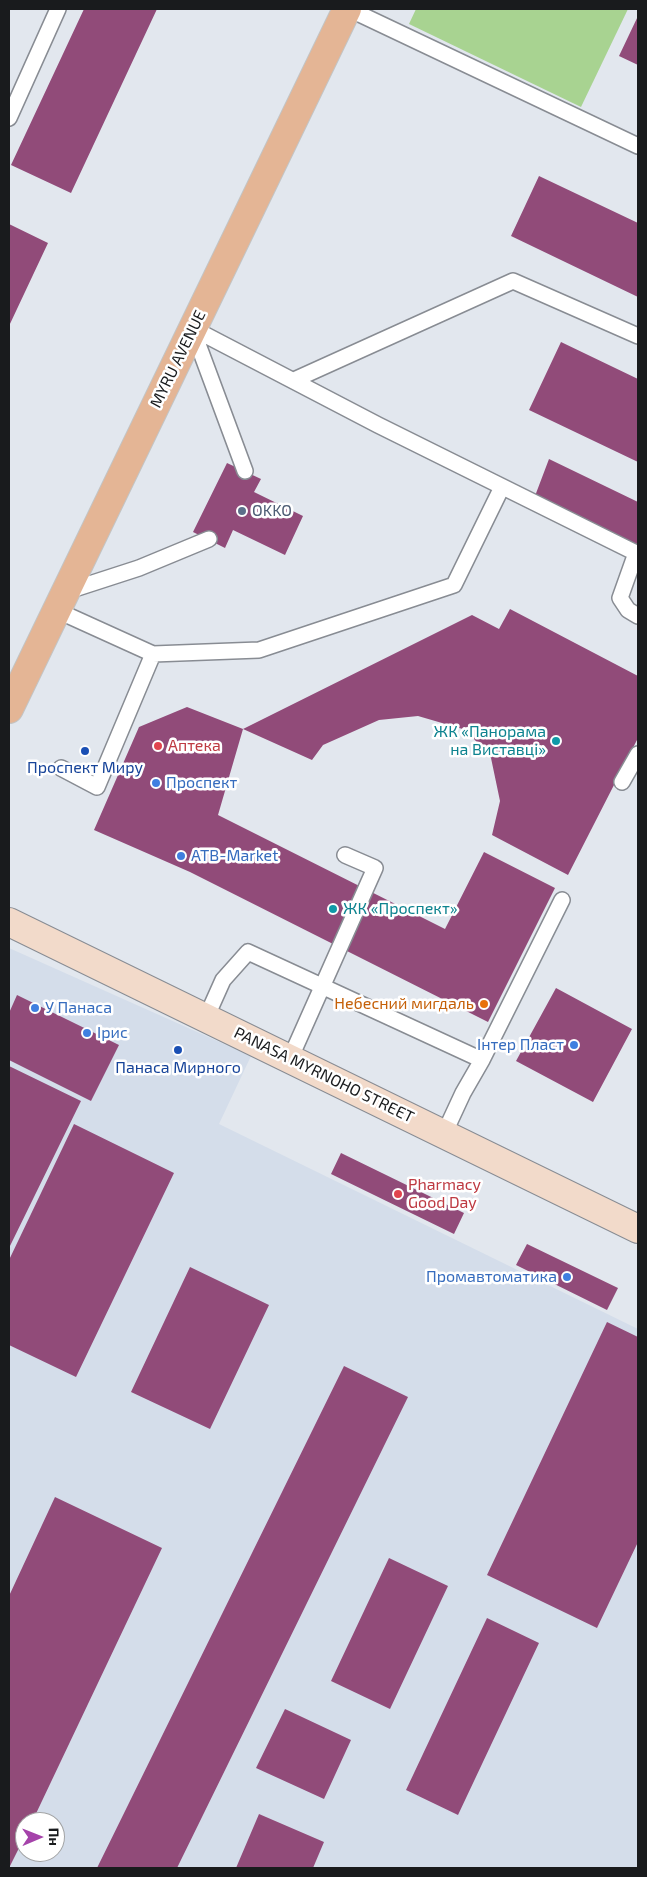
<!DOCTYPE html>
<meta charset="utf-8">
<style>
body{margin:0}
#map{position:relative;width:647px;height:1877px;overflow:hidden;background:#e2e7ee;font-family:"Exo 2",sans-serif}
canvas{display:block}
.frame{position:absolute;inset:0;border:10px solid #191b1d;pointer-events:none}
.north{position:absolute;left:15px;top:1812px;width:50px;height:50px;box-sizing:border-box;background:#fff;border:1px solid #a3a4a5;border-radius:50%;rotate:89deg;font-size:14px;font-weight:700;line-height:20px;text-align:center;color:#191b1d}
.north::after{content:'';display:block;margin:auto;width:18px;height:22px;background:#a543aa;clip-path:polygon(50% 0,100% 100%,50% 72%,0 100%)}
</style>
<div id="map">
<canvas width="647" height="1877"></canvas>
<div class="frame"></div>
<div class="north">Пн</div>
</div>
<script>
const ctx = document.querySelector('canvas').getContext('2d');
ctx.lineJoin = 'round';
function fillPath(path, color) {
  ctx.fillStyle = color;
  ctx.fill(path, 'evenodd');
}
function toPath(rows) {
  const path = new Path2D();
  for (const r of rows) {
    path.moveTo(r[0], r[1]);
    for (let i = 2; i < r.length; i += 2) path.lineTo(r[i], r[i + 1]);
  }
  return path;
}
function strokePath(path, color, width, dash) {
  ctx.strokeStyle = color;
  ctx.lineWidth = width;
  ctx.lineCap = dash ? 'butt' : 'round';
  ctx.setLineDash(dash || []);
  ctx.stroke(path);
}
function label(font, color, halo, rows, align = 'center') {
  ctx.font = font + ' "Exo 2",sans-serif';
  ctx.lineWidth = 5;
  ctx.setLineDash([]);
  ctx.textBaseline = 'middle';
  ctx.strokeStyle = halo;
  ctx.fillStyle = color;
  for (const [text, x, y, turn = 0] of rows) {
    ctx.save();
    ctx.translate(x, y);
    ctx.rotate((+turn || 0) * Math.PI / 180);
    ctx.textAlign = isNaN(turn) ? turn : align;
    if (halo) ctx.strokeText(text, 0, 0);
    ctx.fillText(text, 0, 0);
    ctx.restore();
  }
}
fillPath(toPath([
 [9,948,251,1056,219,1124,638,1329,638,1868,9,1868],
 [25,1822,55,1822,55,1852,25,1852]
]), '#d4ddea');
fillPath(toPath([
 [416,9,628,9,581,107,409,24]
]), '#a8d391');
fillPath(toPath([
 [84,9,157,9,71,193,11,165],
 [638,16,638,65,619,56],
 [539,176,638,223,638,297,511,236],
 [9,224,48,243,9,326],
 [561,342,638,379,638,462,529,410],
 [549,459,638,502,638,548,535,496],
 [227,463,261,479,254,492,303,516,285,555,233,530,225,548,193,532],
 [510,609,638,676,638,738,568,875,492,835,500,801,491,758,466,730,418,716,379,720,323,745,312,760,243,729,472,615,499,629],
 [187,707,243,729,218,815,445,929,484,852,555,888,488,1022,190,872,94,830,139,727],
 [556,988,632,1029,593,1102,516,1061],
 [17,995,119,1045,91,1101,9,1060,9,1013],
 [9,1066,81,1101,9,1248],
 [74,1124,174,1173,76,1377,9,1345,9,1260],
 [341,1153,464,1213,454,1234,331,1174],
 [527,1244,618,1288,607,1310,516,1265],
 [190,1267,269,1305,210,1429,131,1392],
 [607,1322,638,1337,638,1542,597,1628,487,1575],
 [344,1366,408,1397,177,1868,97,1868],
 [55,1497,162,1548,32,1822,25,1822,25,1836,9,1868,9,1596],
 [389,1558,448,1586,390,1709,331,1681],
 [487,1618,539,1643,458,1815,406,1790],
 [285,1709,351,1740,324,1799,256,1768],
 [259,1814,324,1842,313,1868,236,1868]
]), '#914b79');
const service = toPath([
 [349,9,638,146],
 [9,118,58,9],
 [192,328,378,425,638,554],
 [192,328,245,471],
 [294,380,513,281,638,336],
 [636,553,620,598,628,610,638,616],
 [65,592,139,568,209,539],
 [56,610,153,654,259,650,454,585,502,487],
 [61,768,97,787,153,654],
 [622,782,638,754],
 [206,1018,223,980,248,952,482,1060],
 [290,1059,375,868,345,855],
 [444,1134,463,1093,482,1060,562,900]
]);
const secondary = toPath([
 [9,922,638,1229]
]);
const primary = toPath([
 [9,709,347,9]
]);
strokePath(service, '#888c93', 18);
strokePath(secondary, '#888c93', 30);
strokePath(primary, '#c3c4c4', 30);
strokePath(service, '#fff', 15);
strokePath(secondary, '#f2daca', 28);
strokePath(primary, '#e4b595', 28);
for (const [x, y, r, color] of [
 [242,511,5,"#5c6f8a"],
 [556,741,5,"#0f9aa8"],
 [158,746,5,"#e0444e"],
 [85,751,5,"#1a4fb4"],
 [156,783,5,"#3f7fe0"],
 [181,856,5,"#3f7fe0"],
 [333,909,5,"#0f9aa8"],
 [484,1004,5,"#e8710a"],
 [35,1008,5,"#3f7fe0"],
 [87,1033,5,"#3f7fe0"],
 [574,1045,5,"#3f7fe0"],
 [178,1050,5,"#1a4fb4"],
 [398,1194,5,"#e0444e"],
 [567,1277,5,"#3f7fe0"]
]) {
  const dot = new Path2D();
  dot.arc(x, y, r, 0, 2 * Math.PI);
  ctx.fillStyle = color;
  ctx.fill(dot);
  strokePath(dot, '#fff', 2);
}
label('16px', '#191b1d', '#fff', [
 ["MYRU AVENUE",178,359,-64],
 ["PANASA MYRNOHO STREET",324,1075,26]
]);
label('16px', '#4e5e75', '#fff', [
 ["OKKO",252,511]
], 'left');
label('16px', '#0d838f', '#fff', [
 ["ЖК «Панорама",546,732],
 ["на Виставці»",546,750],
 ["ЖК «Проспект»",343,909,"left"]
], 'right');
label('16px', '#be3a42', '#fff', [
 ["Аптека",168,746],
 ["Pharmacy",408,1185],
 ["Good Day",408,1203]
], 'left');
label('16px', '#164399', '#fff', [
 ["Проспект Миру",85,768],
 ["Панаса Мирного",178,1068]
]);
label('16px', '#366cbe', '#fff', [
 ["Проспект",166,783],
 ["ATB-Market",191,856],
 ["У Панаса",45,1008],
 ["Ірис",97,1033],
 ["Інтер Пласт",564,1045,"right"],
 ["Промавтоматика",557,1277,"right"]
], 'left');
label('16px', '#c56008', '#fff', [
 ["Небесний мигдаль",474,1004]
], 'right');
</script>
